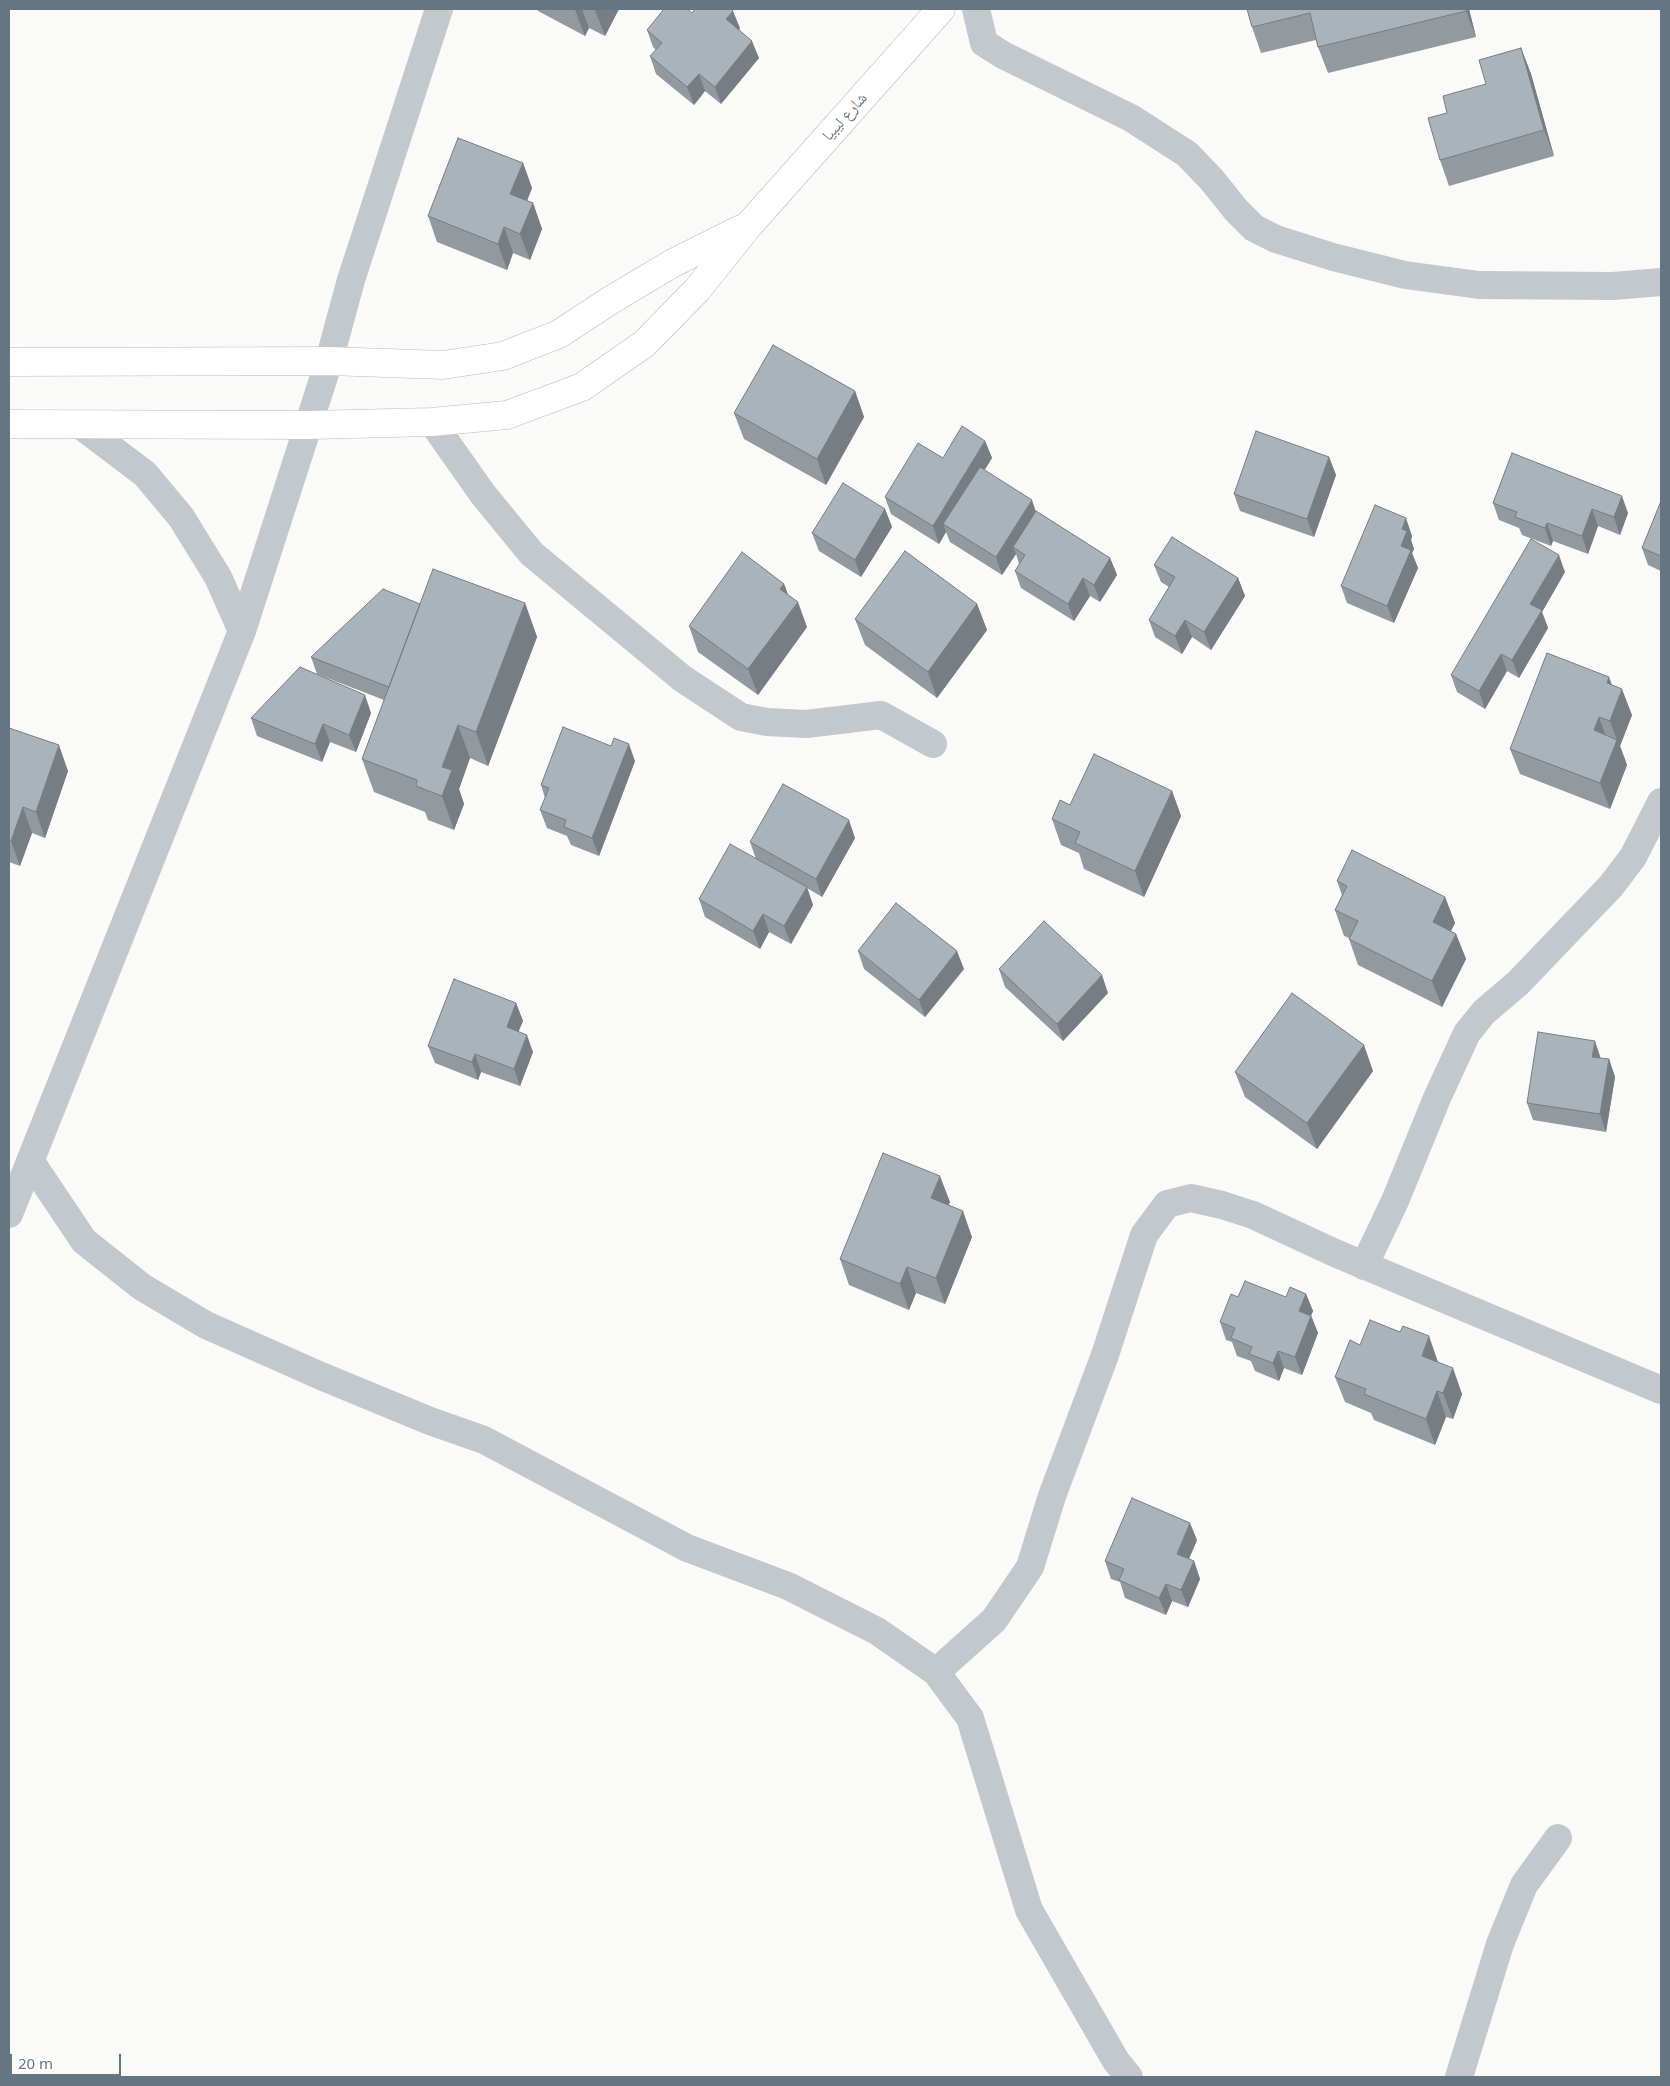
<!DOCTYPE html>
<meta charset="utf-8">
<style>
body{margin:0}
#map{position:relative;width:1670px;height:2086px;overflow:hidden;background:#fafaf8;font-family:"Noto Sans",sans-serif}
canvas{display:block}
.frame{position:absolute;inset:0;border:10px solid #657683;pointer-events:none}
.scale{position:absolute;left:10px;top:2054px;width:111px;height:22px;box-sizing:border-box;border:2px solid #657683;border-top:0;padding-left:6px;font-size:15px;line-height:18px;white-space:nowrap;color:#657683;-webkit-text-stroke:4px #fff;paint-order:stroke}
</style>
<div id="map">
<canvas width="1670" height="2086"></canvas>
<div class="frame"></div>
<div class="scale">20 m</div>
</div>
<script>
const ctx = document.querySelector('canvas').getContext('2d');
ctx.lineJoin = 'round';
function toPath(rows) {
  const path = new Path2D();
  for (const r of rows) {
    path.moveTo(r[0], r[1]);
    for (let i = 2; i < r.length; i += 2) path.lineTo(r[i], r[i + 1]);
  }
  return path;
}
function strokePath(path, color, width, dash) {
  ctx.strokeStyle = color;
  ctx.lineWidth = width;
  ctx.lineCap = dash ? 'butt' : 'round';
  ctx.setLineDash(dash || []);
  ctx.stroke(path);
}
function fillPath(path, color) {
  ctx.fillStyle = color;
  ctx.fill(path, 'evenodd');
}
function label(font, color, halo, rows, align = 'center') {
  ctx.font = font + ' "Noto Sans","Noto Naskh Arabic",sans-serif';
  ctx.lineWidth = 5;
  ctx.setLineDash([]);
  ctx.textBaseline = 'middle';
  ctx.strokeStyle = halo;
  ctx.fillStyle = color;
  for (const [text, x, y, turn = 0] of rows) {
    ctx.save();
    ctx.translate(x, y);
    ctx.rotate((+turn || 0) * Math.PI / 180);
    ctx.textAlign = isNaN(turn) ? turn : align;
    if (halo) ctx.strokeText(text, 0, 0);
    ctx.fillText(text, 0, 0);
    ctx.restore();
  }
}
const major = toPath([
 [9,362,329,361,443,365,503,356,559,334,611,300,673,263,741,229],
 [9,424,310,425,432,422,507,415,582,387,644,344,697,290,749,225,941,9]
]);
strokePath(major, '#b5babe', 29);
strokePath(toPath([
 [976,9,984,43,1003,55,1131,118,1187,154,1212,180,1236,210,1254,228,1276,239,1333,257,1405,275,1479,285,1613,286,1661,282],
 [432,422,482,493,532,554,683,679,741,717,767,722,806,724,881,715,933,744],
 [79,424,145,474,181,517,218,577,242,631],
 [31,1162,84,1241,142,1287,206,1325,321,1376,430,1421,484,1440,687,1548,788,1586,877,1631,936,1672,970,1718,1029,1910,1116,2061,1129,2077],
 [9,1214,242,631,329,361,351,280,439,9],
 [1364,1266,1395,1201,1437,1098,1467,1033,1484,1012,1518,983,1611,886,1633,857,1661,802],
 [936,1672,994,1620,1030,1567,1052,1496,1105,1355,1144,1235,1167,1204,1191,1198,1222,1205,1253,1215,1335,1253,1661,1390],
 [1459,2077,1500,1944,1524,1885,1558,1838]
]), '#c3c8cc', 28);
strokePath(major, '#fff', 28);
fillPath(toPath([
 [537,9,619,9,605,36,589,28,585,36,538,11],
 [1247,9,1469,9,1476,37,1328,73,1318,47,1316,40,1261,53,1252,27],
 [692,13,740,28,739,29,759,58,721,104,705,91,694,105,656,74,650,56,656,50,653,47,647,30],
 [1521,48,1531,74,1554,156,1449,186,1440,160,1447,113,1486,84],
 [523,163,532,188,527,201,533,203,542,229,530,260,513,253,507,270,437,242,428,216],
 [855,391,864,417,826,485,744,439,734,413],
 [985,441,992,458,984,470,1036,511,1110,558,1117,575,1100,602,1090,596,1074,621,1021,588,1015,571,1019,564,1016,554,1002,575,950,542,946,532,939,544,891,514,885,497,943,458],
 [1512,453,1628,513,1620,535,1598,526,1588,554,1553,541,1551,546,1522,535,1519,528,1499,520,1493,503],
 [1329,457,1336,475,1314,537,1240,511,1234,494],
 [1661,501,1661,571,1648,565,1642,548],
 [885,509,892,527,861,577,819,551,812,533],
 [1412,536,1411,540,1414,549,1412,553,1418,568,1394,623,1347,603,1341,586],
 [1154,565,1238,578,1245,596,1211,650,1192,637,1182,654,1155,637,1149,620,1169,587,1161,582],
 [1565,572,1542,612,1548,628,1519,678,1507,671,1485,709,1457,692,1451,675],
 [784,584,788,595,807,627,758,695,698,652,689,626],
 [525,603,537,637,488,766,470,758,459,789,464,804,454,830,428,820,425,812,374,792,362,759,384,700,317,674,311,657,420,604],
 [977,604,987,630,937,698,865,645,855,619],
 [1612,685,1632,715,1620,746,1627,765,1610,809,1520,774,1510,749],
 [371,713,356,752,330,742,322,762,257,736,251,718],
 [9,728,68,771,45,838,32,833,20,866,9,862],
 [611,746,635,761,599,856,571,845,567,836,547,828,540,810,545,798,541,785],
 [1172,791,1181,816,1144,897,1084,869,1079,853,1061,845,1052,819,1070,805],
 [855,838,822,897,807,888,813,905,791,944,769,932,760,949,705,917,699,899,756,859,750,842],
 [1337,881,1445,897,1455,923,1451,931,1456,934,1466,959,1442,1007,1358,965,1349,939,1349,938,1344,936,1335,910,1342,895],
 [858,951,964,969,925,1017,864,969],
 [999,969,1108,993,1063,1041,1005,987],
 [516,1003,523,1021,518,1031,533,1052,520,1086,481,1072,478,1080,435,1063,428,1046],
 [1609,1059,1615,1077,1606,1132,1533,1120,1527,1103],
 [1373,1071,1317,1149,1245,1097,1235,1072],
 [950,1202,948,1205,972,1237,945,1304,916,1293,909,1310,849,1285,840,1259],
 [1306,1294,1313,1311,1311,1315,1318,1333,1302,1375,1284,1368,1279,1381,1255,1371,1251,1361,1237,1356,1232,1342,1226,1340,1220,1322,1238,1297,1286,1297],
 [1360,1345,1438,1362,1462,1394,1453,1419,1446,1417,1435,1445,1374,1420,1371,1413,1345,1402,1335,1377],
 [1197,1540,1189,1559,1194,1561,1200,1579,1188,1607,1172,1601,1166,1615,1125,1598,1120,1582,1111,1579,1105,1561]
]), '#929a9f');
fillPath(toPath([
 [576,9,582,9,589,28,585,36,575,10],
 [596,9,619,9,605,36,595,10],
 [1466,9,1469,9,1476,37,1466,11],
 [733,11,740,28,733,37,726,19],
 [752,41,759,58,721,104,715,87],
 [1521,48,1531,74,1554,156,1544,130],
 [699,74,705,91,694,105,687,87],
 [523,163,532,188,519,220,510,194],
 [533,203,542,229,530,260,520,234],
 [504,227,513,253,507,270,498,244],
 [855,391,864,417,826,485,817,459],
 [985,441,992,458,949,528,943,524,946,532,939,544,933,526],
 [1329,457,1336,475,1314,537,1307,519],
 [1622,496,1628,513,1620,535,1614,517],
 [1032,500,1038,518,1013,547,1016,554,1002,575,996,557],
 [885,509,892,527,861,577,855,560],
 [1592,509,1598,526,1588,554,1582,536],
 [1406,518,1412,536,1411,540,1414,549,1412,553,1418,568,1394,623,1387,606,1401,546,1402,529],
 [1547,523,1553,541,1551,546,1545,528],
 [1559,555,1565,572,1542,612,1548,628,1519,678,1512,660,1530,604],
 [1110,558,1117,575,1100,602,1094,585],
 [1083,578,1090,596,1074,621,1068,604],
 [1238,578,1245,596,1211,650,1204,632],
 [784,584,793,608,798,602,807,627,758,695,748,669,780,589],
 [525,603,537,637,488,766,476,732],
 [977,604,987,630,937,698,928,672],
 [1185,620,1192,637,1182,654,1175,636],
 [1501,654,1507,671,1485,709,1479,691],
 [1609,677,1618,701,1622,689,1632,715,1620,746,1627,765,1610,809,1600,783,1617,740,1610,721,1607,683],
 [365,695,371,713,356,752,349,735],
 [1599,717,1608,743,1594,730],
 [323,724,330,742,322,762,315,744],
 [458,725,470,758,459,789,464,804,454,830,442,796,442,767],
 [629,744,635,761,599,856,592,838],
 [59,745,68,771,45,838,36,812],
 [1172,791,1181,816,1144,897,1135,871],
 [23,807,32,833,20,866,11,841],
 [849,820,855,838,822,897,816,879],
 [807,887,813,905,791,944,784,926],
 [1445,897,1455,923,1442,948,1433,922],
 [763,914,769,932,760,949,753,931],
 [1456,934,1466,959,1442,1007,1432,981],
 [957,951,964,969,925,1017,919,1000],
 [1102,975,1108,993,1063,1041,1057,1024],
 [516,1003,523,1021,513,1045,507,1027],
 [527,1035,533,1052,520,1086,514,1069],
 [1595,1041,1601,1059,1592,1057],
 [1364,1045,1373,1071,1317,1149,1307,1123],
 [475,1054,481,1072,478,1080,472,1062],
 [1609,1059,1615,1077,1606,1132,1600,1114],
 [940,1176,950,1202,941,1224,931,1198],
 [963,1211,972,1237,945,1304,936,1278],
 [907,1267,916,1293,909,1310,900,1284],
 [1306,1294,1313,1311,1306,1328,1299,1311],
 [1311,1316,1318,1333,1302,1375,1295,1357],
 [1429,1336,1438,1362,1431,1382,1422,1356],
 [1278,1351,1284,1368,1279,1381,1273,1363],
 [1453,1368,1462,1394,1453,1419,1443,1393],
 [1437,1391,1446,1417,1435,1445,1426,1419],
 [1190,1523,1197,1540,1183,1572,1177,1554],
 [1194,1561,1200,1579,1188,1607,1181,1590],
 [1166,1584,1172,1601,1166,1615,1159,1598]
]), '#777d82');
const building = toPath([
 [664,9,687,9,692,13,695,9,731,9,733,11,726,19,752,41,715,87,699,74,687,87,650,56,662,43,647,30,664,9],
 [1247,9,1466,9,1466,11,1318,47,1310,13,1252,27,1247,9],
 [1521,48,1544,130,1440,160,1428,118,1447,113,1443,96,1486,84,1479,60,1521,48],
 [458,138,523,163,510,194,533,203,520,234,504,227,498,244,428,216,458,138],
 [773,345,855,391,817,459,734,413,773,345],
 [962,426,985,441,933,526,885,497,918,443,943,458,962,426],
 [1256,431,1329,457,1307,519,1234,494,1256,431],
 [1512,453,1622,496,1614,517,1592,509,1582,536,1547,523,1545,528,1515,517,1517,512,1493,503,1512,453],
 [980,467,1032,500,996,557,943,524,980,467],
 [843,483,885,509,855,560,812,533,843,483],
 [1661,501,1661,556,1642,548,1661,501],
 [1375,505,1406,518,1402,529,1407,531,1401,546,1411,550,1387,606,1341,586,1375,505],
 [1036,511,1110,558,1094,585,1083,578,1068,604,1015,571,1025,555,1013,547,1036,511],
 [1172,537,1238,578,1204,632,1185,620,1175,636,1149,620,1175,577,1154,565,1172,537],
 [1531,539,1559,555,1530,604,1542,610,1512,660,1501,654,1479,691,1451,675,1531,539],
 [905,551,977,604,928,672,855,619,905,551],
 [742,552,784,584,780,589,798,602,748,669,689,626,742,552],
 [433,569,525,603,476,732,458,725,442,767,452,770,442,796,416,786,417,780,362,759,433,569],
 [383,589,420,604,389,687,311,657,383,589],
 [1547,653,1609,677,1607,683,1622,689,1610,721,1599,717,1594,730,1617,740,1600,783,1510,749,1547,653],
 [300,667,365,695,349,735,323,724,315,744,251,718,300,667],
 [563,727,611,746,614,738,629,744,592,838,564,827,566,820,540,810,549,788,541,785,563,727],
 [9,728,59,745,36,812,23,807,11,841,9,840,9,728],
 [1094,754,1172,791,1135,871,1075,843,1080,832,1052,819,1060,800,1070,805,1094,754],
 [783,784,849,820,816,879,750,842,783,784],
 [730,844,807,887,784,926,763,914,753,931,699,899,730,844],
 [1352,850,1445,897,1433,922,1456,934,1432,981,1349,939,1358,921,1335,910,1347,886,1337,881,1352,850],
 [896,903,957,951,919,1000,858,951,896,903],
 [1044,921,1102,975,1057,1024,999,969,1044,921],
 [454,979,516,1003,507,1027,527,1035,514,1069,475,1054,472,1062,428,1046,454,979],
 [1292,993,1364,1045,1307,1123,1235,1072,1292,993],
 [1538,1032,1595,1041,1592,1057,1609,1059,1600,1114,1527,1103,1538,1032],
 [883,1153,940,1176,931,1198,963,1211,936,1278,907,1267,900,1284,840,1259,883,1153],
 [1245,1281,1286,1297,1290,1287,1306,1294,1299,1311,1311,1316,1295,1357,1278,1351,1273,1363,1249,1354,1252,1347,1231,1338,1235,1328,1220,1322,1231,1294,1238,1297,1245,1281],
 [1370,1320,1400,1332,1403,1326,1429,1336,1422,1356,1453,1368,1443,1393,1437,1391,1426,1419,1364,1394,1366,1389,1335,1377,1350,1340,1360,1345,1370,1320],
 [1132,1498,1190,1523,1177,1554,1194,1561,1181,1590,1166,1584,1159,1598,1119,1580,1124,1569,1105,1561,1132,1498]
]);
fillPath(building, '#aab3b9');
strokePath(building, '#777d82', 1);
label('16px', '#657683', '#fff', [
 ["شارع ليبيا",845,117,-48]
]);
</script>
